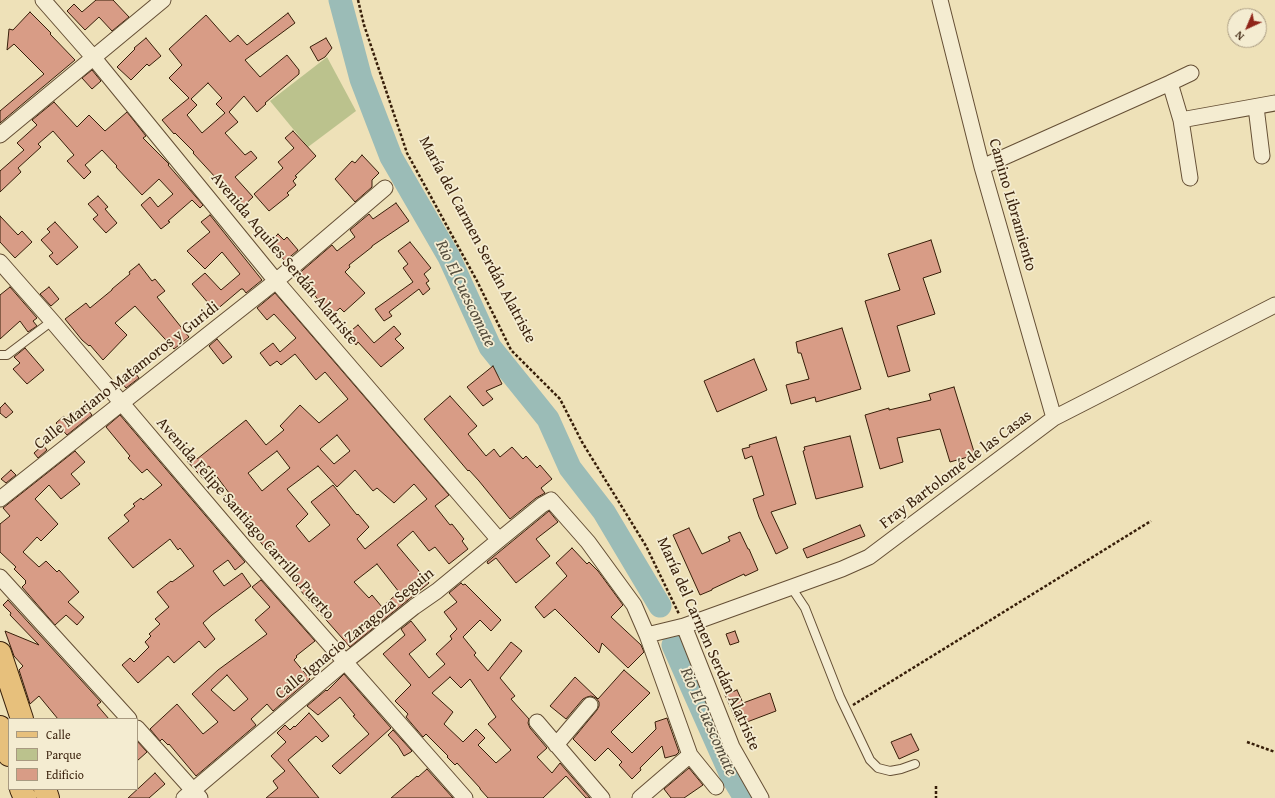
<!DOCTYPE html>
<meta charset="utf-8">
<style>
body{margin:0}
#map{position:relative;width:1275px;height:798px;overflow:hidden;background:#eee1b8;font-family:"Gentium Book Plus",serif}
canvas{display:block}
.legend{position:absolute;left:8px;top:718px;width:130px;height:72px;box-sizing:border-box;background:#f4ecd1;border:1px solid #a89a81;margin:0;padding:5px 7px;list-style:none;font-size:12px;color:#371e09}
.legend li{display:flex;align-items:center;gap:8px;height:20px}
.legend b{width:20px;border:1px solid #a89a81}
.north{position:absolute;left:1227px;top:8px;width:40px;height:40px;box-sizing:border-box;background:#f4ecd1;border:1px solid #a89a81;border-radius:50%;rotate:224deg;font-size:11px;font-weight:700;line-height:16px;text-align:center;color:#371e09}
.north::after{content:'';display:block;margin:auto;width:14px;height:18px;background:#8f2418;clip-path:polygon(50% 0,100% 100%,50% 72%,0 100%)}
</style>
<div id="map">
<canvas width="1275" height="798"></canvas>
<ul class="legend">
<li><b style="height:5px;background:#e7c07c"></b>Calle</li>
<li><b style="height:11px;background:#bbc28d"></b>Parque</li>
<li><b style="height:11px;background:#d89c86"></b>Edificio</li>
</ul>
<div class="north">N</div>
</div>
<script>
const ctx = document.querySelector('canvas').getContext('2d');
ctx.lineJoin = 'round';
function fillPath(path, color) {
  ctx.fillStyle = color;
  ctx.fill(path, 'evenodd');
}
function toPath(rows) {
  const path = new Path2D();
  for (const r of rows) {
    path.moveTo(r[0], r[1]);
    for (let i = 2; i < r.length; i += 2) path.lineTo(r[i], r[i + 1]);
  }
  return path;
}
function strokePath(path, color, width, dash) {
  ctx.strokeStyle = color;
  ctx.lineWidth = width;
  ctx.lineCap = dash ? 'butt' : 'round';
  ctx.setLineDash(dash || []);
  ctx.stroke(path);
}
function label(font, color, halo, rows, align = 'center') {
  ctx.font = font + ' "Gentium Book Plus",serif';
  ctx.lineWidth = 3.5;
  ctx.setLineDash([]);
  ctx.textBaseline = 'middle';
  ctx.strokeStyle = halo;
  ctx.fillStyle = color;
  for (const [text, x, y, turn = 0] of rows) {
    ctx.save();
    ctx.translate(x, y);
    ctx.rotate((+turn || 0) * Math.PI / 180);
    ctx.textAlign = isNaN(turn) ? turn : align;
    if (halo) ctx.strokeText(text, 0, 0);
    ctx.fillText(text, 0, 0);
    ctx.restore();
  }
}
fillPath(toPath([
 [327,57,356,111,308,147,270,101]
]), '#bbc28d');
strokePath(toPath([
 [340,0,361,79,391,157,449,257,490,347,548,419,570,468,604,512,660,606],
 [673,645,731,775,745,798]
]), '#9bbcb7', 23);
const building = toPath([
 [96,0,113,0,129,17,112,31,99,17,85,30,67,11,74,4,82,12,96,0],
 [30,12,51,33,50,34,75,60,0,123,0,111,44,74,14,44,7,50,9,29,13,30,30,12],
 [288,13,295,23,245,60,260,77,287,55,299,70,299,74,265,103,266,104,257,112,244,96,229,112,238,122,225,133,245,155,251,151,257,158,235,177,253,197,241,208,215,179,216,178,193,153,194,152,175,133,174,134,162,120,189,98,169,78,182,65,169,49,206,15,230,42,238,35,247,45,288,13],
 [208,83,222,98,216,104,225,113,202,133,187,115,197,105,191,99,208,83],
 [146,38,161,56,149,66,147,64,131,80,117,67,135,49,134,48,146,38],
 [326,38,332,48,325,57,318,61,310,47,326,38],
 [92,70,101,81,92,89,82,78,92,70],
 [54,102,77,127,89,115,105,131,127,112,146,136,143,138,169,164,168,165,203,205,200,208,192,200,168,221,170,222,161,229,141,205,150,197,158,207,173,194,159,179,142,195,116,167,117,166,102,150,85,165,91,172,84,179,67,161,74,155,53,131,38,144,41,147,18,168,21,172,0,192,0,171,24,150,17,143,37,125,32,120,54,102],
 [293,131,316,156,295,176,297,177,293,181,296,185,287,193,289,195,269,211,254,194,283,168,278,162,294,148,285,138,293,131],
 [362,155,379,173,372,180,372,187,355,202,335,179,352,161,355,163,362,155],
 [98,196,108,207,105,209,117,223,106,233,93,219,98,215,88,204,98,196],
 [396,203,409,221,372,246,372,247,349,265,350,267,345,272,365,293,344,312,340,308,331,316,305,283,303,285,296,276,332,245,337,251,355,237,350,230,369,214,373,219,396,203],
 [210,215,262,280,246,293,243,289,241,289,215,311,192,284,205,273,221,290,240,274,222,252,205,269,187,251,210,232,201,222,210,215],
 [0,216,18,235,22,231,32,242,15,258,0,242,0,216],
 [55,222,78,247,57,265,49,256,53,253,41,240,50,232,47,229,55,222],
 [278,234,284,240,287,237,298,250,285,261,274,249,275,248,270,242,278,234],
 [931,240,941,272,923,278,935,314,897,326,910,371,888,377,865,301,900,290,888,254,931,240],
 [410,242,431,268,424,274,429,281,426,283,430,289,423,295,419,289,389,312,392,316,384,321,375,309,413,282,403,268,408,264,398,251,410,242],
 [139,264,152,281,155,279,165,291,157,297,189,337,174,349,135,306,115,323,127,335,103,360,90,345,89,346,82,340,65,319,86,303,90,308,112,290,112,289,130,274,129,272,139,264],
 [10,287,37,318,33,321,37,326,28,332,20,321,0,339,0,295,10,287],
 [49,287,59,299,51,306,40,294,49,287],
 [275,293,449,495,435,506,450,525,452,524,464,539,462,541,468,549,449,564,435,547,429,551,413,531,397,545,429,583,350,647,305,596,296,585,298,583,270,545,266,549,245,523,244,524,226,504,222,498,229,493,209,466,206,468,213,477,206,482,187,461,194,455,197,459,246,420,266,445,284,430,280,426,300,405,319,423,348,399,325,372,316,380,295,354,281,365,277,361,270,366,260,353,273,343,280,352,296,338,274,314,267,320,257,308,275,293],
 [337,435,350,451,334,464,320,449,337,435],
 [277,451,290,468,262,491,248,473,277,451],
 [318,466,337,487,355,470,373,491,377,488,394,503,414,484,427,499,365,549,357,539,369,527,358,514,357,515,333,485,311,502,330,525,309,542,296,526,308,514,287,489,318,466],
 [377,564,399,592,382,607,372,595,369,598,354,582,377,564],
 [358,325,374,343,394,326,401,334,395,339,404,348,381,367,358,342,356,345,347,334,358,325],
 [842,328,861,389,816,402,815,397,791,404,786,385,809,379,801,353,798,353,796,342,842,328],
 [217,339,232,357,223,364,209,346,217,339],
 [25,348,44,370,27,384,13,369,20,363,14,357,25,348],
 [754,359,767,390,717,412,704,381,754,359],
 [493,366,502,384,486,391,493,399,483,406,467,387,493,366],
 [132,369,139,378,126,388,119,379,132,369],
 [954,387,975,455,950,462,940,429,897,438,903,462,880,469,865,415,889,408,889,410,931,400,929,394,954,387],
 [450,396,477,426,468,434,486,456,494,449,500,457,512,447,523,459,526,456,537,468,540,465,552,479,541,488,545,493,536,498,510,519,479,481,469,470,468,471,424,419,450,396],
 [5,403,13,412,6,418,0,413,0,408,5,403],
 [84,405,92,415,67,435,56,423,64,416,66,419,84,405],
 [120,415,245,562,235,570,228,560,213,571,224,586,242,573,251,586,212,615,203,623,215,639,205,648,199,641,174,663,168,656,138,683,122,665,130,658,134,662,149,647,145,642,151,636,149,634,160,624,155,619,169,607,157,592,171,581,172,582,194,566,180,548,178,550,170,539,133,568,108,538,129,521,124,515,135,506,133,504,141,498,143,500,162,485,147,469,142,473,128,458,130,456,106,427,120,415],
 [850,436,863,487,816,499,803,451,805,450,804,447,850,436],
 [776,437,796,504,771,512,788,548,776,554,759,517,753,499,764,495,752,456,745,459,742,449,750,447,749,445,776,437],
 [43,445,47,450,38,458,34,453,43,445],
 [75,451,85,462,71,474,80,484,61,499,49,485,35,499,58,524,41,541,37,537,23,552,39,567,46,561,57,572,59,570,79,592,68,602,84,617,77,625,66,615,55,625,22,587,26,583,25,582,26,581,14,569,16,567,0,552,0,524,10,516,3,508,75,451],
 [11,470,16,475,6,483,1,479,11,470],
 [549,511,558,522,536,539,550,556,516,583,496,558,488,564,487,562,549,511],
 [860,525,865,536,807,558,803,549,860,525],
 [689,528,702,554,730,541,728,537,740,532,748,549,749,549,758,570,745,576,744,574,712,589,712,590,700,595,673,535,689,528],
 [572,548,587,564,589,562,598,571,623,605,611,617,641,645,644,652,628,668,602,643,599,653,555,609,544,618,535,607,567,576,556,563,572,548],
 [261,580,315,641,296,656,297,657,294,660,310,679,273,711,267,704,251,719,256,725,196,776,169,744,168,745,162,739,160,741,150,729,177,704,203,734,218,722,192,694,218,670,267,634,255,620,270,607,252,587,261,580],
 [227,675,248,699,234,711,211,690,227,675],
 [461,583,463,585,465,584,501,620,491,631,480,620,463,637,476,653,474,655,488,671,511,642,522,651,500,678,515,696,511,699,529,719,528,723,530,728,547,748,537,757,552,773,560,763,590,798,586,798,566,776,543,798,488,798,480,789,480,788,457,763,455,765,447,757,448,756,426,734,423,737,406,717,408,714,395,701,411,685,383,654,405,635,401,629,411,621,426,640,409,654,429,678,445,664,436,654,452,639,450,636,457,629,444,612,457,602,449,593,461,583],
 [450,677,461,688,470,679,496,717,488,724,511,750,496,763,478,745,485,738,476,729,463,742,444,724,453,712,432,693,450,677],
 [8,600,101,702,97,705,109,719,58,719,39,696,30,704,19,670,23,666,14,656,5,631,39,645,10,615,11,613,3,605,8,600],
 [735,631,739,642,730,645,726,634,735,631],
 [624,670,650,693,611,732,632,753,656,729,655,722,667,718,679,752,676,755,665,758,662,746,640,768,641,770,632,779,619,765,622,762,608,748,595,761,573,739,597,710,599,706,599,702,596,698,591,696,587,697,583,699,566,719,550,706,575,677,598,699,624,670],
 [344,674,391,728,340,774,332,766,369,734,353,716,355,715,340,697,318,715,307,706,326,690,327,691,344,674],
 [737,690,743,703,770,693,776,711,747,722,746,718,737,722,725,695,737,690],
 [309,713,329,736,322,742,316,736,288,760,319,798,266,798,278,788,273,781,285,771,271,756,286,742,277,733,285,725,290,730,294,726,295,727,309,713],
 [393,730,412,751,411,752,404,756,398,746,388,735,393,730],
 [911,734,919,750,899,759,891,742,911,734],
 [137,741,147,752,137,761,137,741],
 [689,768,703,785,684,798,671,798,664,789,689,768],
 [427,769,453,798,391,798,417,776,418,777,427,769],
 [155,773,165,784,149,798,128,798,155,773]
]);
fillPath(building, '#d89c86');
strokePath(building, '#371e09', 1);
const service = toPath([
 [0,355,7,355,52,321],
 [791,587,805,608,840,697,870,760,878,768,890,771,901,769,915,764]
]);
const minor = toPath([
 [43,0,93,57,276,281,499,540],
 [940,0,982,167,1054,418],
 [1170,83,1181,120,1190,178],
 [1256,107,1262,156],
 [1181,120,1275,103],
 [0,135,163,0],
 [982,167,1170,83,1191,73],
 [0,262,52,321,250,554,465,798],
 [0,499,276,281,385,188],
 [0,577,129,719],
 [684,626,732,747,761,798],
 [647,635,684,626,842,569,869,557,1054,418,1275,305],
 [537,722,602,798],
 [137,728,200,798],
 [556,745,590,705],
 [184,798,345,662,414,607,437,591,499,540,542,505,551,500,588,542,634,605,647,635,690,755,716,787],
 [640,798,690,755]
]);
const primary = toPath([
 [0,653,22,719],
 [0,727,9,755],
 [21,789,25,798],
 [45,789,48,798]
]);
strokePath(service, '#654f35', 10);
strokePath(minor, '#654f35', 17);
strokePath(primary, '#371e09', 24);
strokePath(toPath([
 [358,0,364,25,407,153,477,281,511,350,560,399,582,442,646,546,679,614],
 [853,705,1151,521],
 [1247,742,1275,752],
 [936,786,936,798]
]), '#371e09', 2.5, [3, 2]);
strokePath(service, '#f4ecd1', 8);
strokePath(minor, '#f4ecd1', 15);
strokePath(primary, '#e7c07c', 22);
label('16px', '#371e09', '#f4ecd1', [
 ["Camino Libramiento",1012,205,74],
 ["María del Carmen Serdán Alatriste",477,240,62],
 ["Avenida Aquiles Serdán Alatriste",284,259,50],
 ["Calle Mariano Matamoros y Guridi",127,376,-38],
 ["Fray Bartolomé de las Casas",956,470,-37],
 ["Avenida Felipe Santiago Carrillo Puerto",245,519,49],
 ["Calle Ignacio Zaragoza Seguin",355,634,-39],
 ["María del Carmen Serdán Alatriste",708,644,66]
]);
label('italic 17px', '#554d3d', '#f4ecd1', [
 ["Rio El Cuescomate",465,294,64],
 ["Rio El Cuescomate",708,722,66]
]);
</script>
